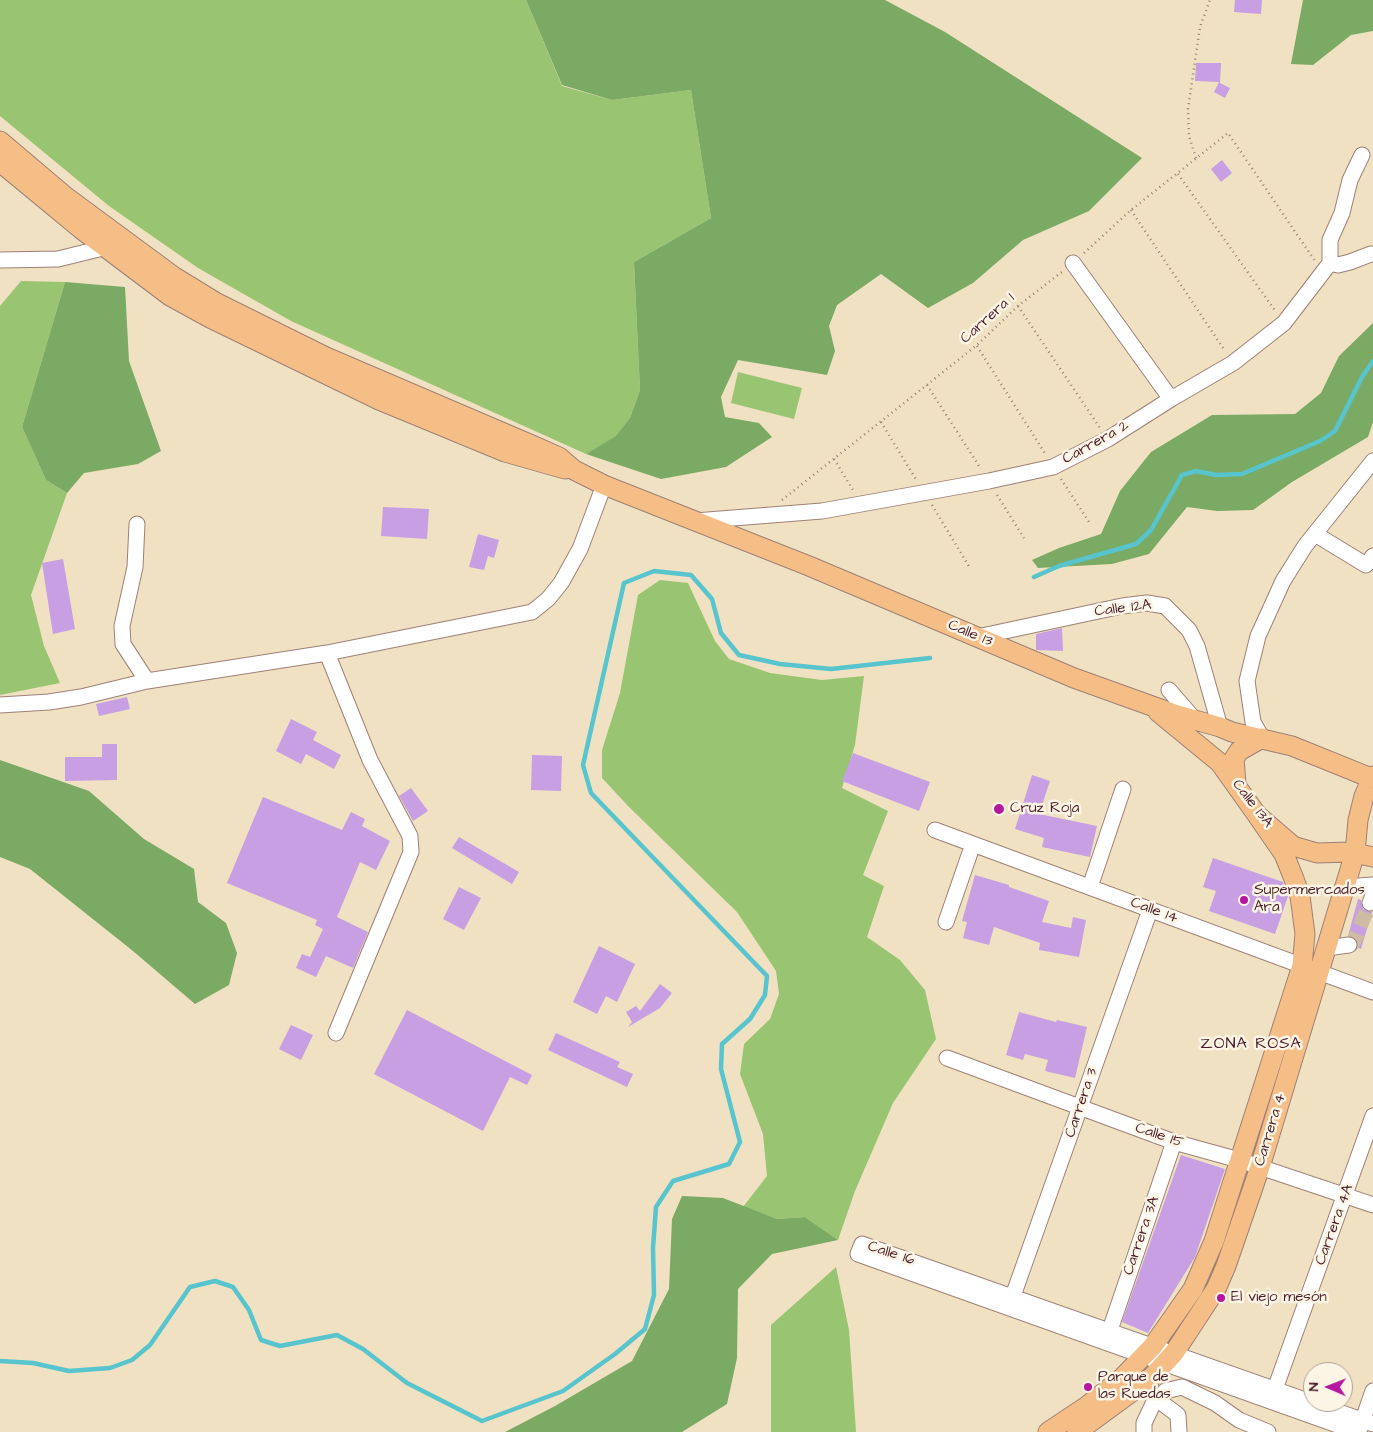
<!DOCTYPE html>
<meta charset="utf-8">
<style>
body{margin:0}
#map{position:relative;width:1373px;height:1432px;overflow:hidden;background:#f0e1c2;font-family:"Architects Daughter",sans-serif}
canvas{display:block}
.north{position:absolute;left:1303px;top:1362px;width:50px;height:50px;box-sizing:border-box;background:#fcf5e5;border:1px solid #b59f9b;border-radius:50%;rotate:271deg;font-size:14px;font-weight:700;line-height:20px;text-align:center;color:#4a1f2b}
.north::after{content:'';display:block;margin:auto;width:18px;height:22px;background:#b5179e;clip-path:polygon(50% 0,100% 100%,50% 72%,0 100%)}
</style>
<div id="map">
<canvas width="1373" height="1432"></canvas>
<div class="north">N</div>
</div>
<script>
const ctx = document.querySelector('canvas').getContext('2d');
ctx.lineJoin = 'round';
function fillPath(path, color) {
  ctx.fillStyle = color;
  ctx.fill(path, 'evenodd');
}
function toPath(rows) {
  const path = new Path2D();
  for (const r of rows) {
    path.moveTo(r[0], r[1]);
    for (let i = 2; i < r.length; i += 2) path.lineTo(r[i], r[i + 1]);
  }
  return path;
}
function strokePath(path, color, width, dash) {
  ctx.strokeStyle = color;
  ctx.lineWidth = width;
  ctx.lineCap = dash ? 'butt' : 'round';
  ctx.setLineDash(dash || []);
  ctx.stroke(path);
}
function label(font, color, halo, rows, align = 'center') {
  ctx.font = font + ' "Architects Daughter",sans-serif';
  ctx.lineWidth = 5;
  ctx.setLineDash([]);
  ctx.textBaseline = 'middle';
  ctx.strokeStyle = halo;
  ctx.fillStyle = color;
  for (const [text, x, y, turn = 0] of rows) {
    ctx.save();
    ctx.translate(x, y);
    ctx.rotate((+turn || 0) * Math.PI / 180);
    ctx.textAlign = isNaN(turn) ? turn : align;
    if (halo) ctx.strokeText(text, 0, 0);
    ctx.fillText(text, 0, 0);
    ctx.restore();
  }
}
fillPath(toPath([
 [0,0,526,0,562,86,612,100,691,90,711,218,634,262,640,390,630,418,616,437,586,454,291,321,198,268,109,206,0,116],
 [21,281,65,282,22,427,46,480,67,493,31,595,44,646,60,683,0,695,0,306],
 [738,372,802,388,794,419,731,403],
 [660,580,688,583,715,641,729,659,770,673,822,680,864,676,855,745,842,788,888,811,863,875,884,886,867,937,900,960,925,990,936,1039,893,1103,855,1191,838,1240,805,1217,777,1219,743,1207,767,1176,763,1134,740,1074,744,1044,770,1019,779,994,776,971,737,912,629,807,602,778,602,750,620,693,638,595],
 [836,1267,849,1330,856,1432,771,1432,771,1325]
]), '#99c572');
fillPath(toPath([
 [526,0,885,0,945,32,1142,158,1089,211,1023,240,973,283,928,308,881,274,837,305,829,326,835,351,827,375,738,360,721,397,725,417,759,423,772,437,726,467,661,479,586,454,616,436,630,418,640,390,634,262,711,218,691,90,612,100,562,85],
 [1303,0,1373,0,1373,31,1351,35,1313,65,1291,64],
 [65,282,125,287,129,361,161,451,138,464,84,473,67,493,46,480,22,427],
 [1373,323,1373,422,1368,437,1292,482,1253,510,1217,511,1187,507,1149,554,1112,564,1038,568,1032,560,1059,548,1101,534,1120,491,1151,452,1212,415,1295,414,1321,393,1339,356],
 [0,760,89,791,144,839,194,869,198,902,226,923,237,953,229,985,195,1004,133,951,30,869,0,857],
 [682,1196,723,1198,777,1219,805,1217,838,1240,772,1254,738,1289,737,1358,727,1404,682,1432,505,1432,555,1406,632,1361,669,1289,672,1219]
]), '#7aaa64');
strokePath(toPath([
 [1034,577,1059,566,1136,544,1151,530,1182,475,1196,471,1216,475,1242,474,1320,441,1335,431,1362,377,1373,361],
 [0,1361,33,1363,69,1371,110,1368,132,1360,150,1345,190,1287,215,1281,233,1287,249,1310,261,1340,280,1346,337,1335,363,1349,407,1383,482,1421,563,1391,615,1354,645,1329,654,1295,653,1248,656,1207,673,1181,729,1164,740,1142,721,1069,722,1044,750,1019,765,995,767,976,591,793,583,765,624,583,654,571,691,575,712,599,721,633,739,655,780,664,831,669,930,658]
]), '#57c4ce', 4.5);
fillPath(toPath([
 [1235,0,1262,0,1261,14,1234,12],
 [1196,63,1221,63,1220,83,1230,88,1225,98,1214,92,1219,82,1195,81],
 [1222,160,1232,173,1221,182,1211,169],
 [383,507,429,509,427,539,381,536],
 [478,534,499,540,494,558,488,556,484,570,469,567],
 [63,559,75,629,53,634,42,563],
 [1062,628,1063,651,1036,650,1036,634],
 [127,697,130,709,99,716,96,704],
 [291,719,317,732,313,740,341,755,334,769,306,754,301,764,276,751],
 [102,744,117,744,117,780,65,781,65,757,102,757],
 [853,753,930,782,919,811,842,781],
 [532,755,562,756,561,791,531,790],
 [1032,775,1050,781,1039,814,1097,826,1090,857,1042,847,1044,838,1015,829],
 [411,788,428,811,413,821,399,796],
 [263,797,342,830,351,812,365,819,362,826,390,841,376,870,360,862,337,917,368,932,353,968,326,956,316,977,296,968,302,954,310,957,323,929,315,925,317,920,227,883],
 [459,837,519,872,512,884,452,848],
 [1213,858,1283,882,1288,896,1275,934,1209,911,1216,891,1203,887],
 [975,875,1009,885,1009,887,1049,901,1042,922,1071,928,1073,917,1086,920,1079,957,1039,950,1040,943,994,927,989,945,963,938,967,922,962,921],
 [459,887,481,898,464,930,443,919],
 [1358,899,1361,900,1363,909,1372,912,1361,949,1358,948,1356,939,1348,936],
 [599,946,635,964,617,1002,606,996,597,1014,573,1002],
 [660,984,672,993,660,1008,628,1027,632,1022,626,1012,636,1006,640,1011],
 [407,1010,532,1075,527,1085,510,1077,483,1131,374,1074],
 [1019,1012,1056,1022,1057,1020,1087,1027,1075,1078,1045,1071,1048,1060,1025,1054,1023,1060,1006,1055],
 [291,1025,313,1035,301,1060,279,1049],
 [556,1033,620,1062,617,1067,633,1074,627,1087,548,1050],
 [1181,1155,1225,1169,1195,1257,1148,1333,1122,1322]
]), '#c79fe2');
strokePath(toPath([
 [1349,945,1353,943,1370,903]
]), '#cfbaa4', 15, [15, 8]);
const minor = toPath([
 [0,260,58,259,107,247],
 [1073,263,1171,399],
 [1330,263,1338,265,1350,262,1371,254],
 [695,521,822,511,989,481,1053,467,1108,439,1171,399,1233,363,1284,323,1330,263,1330,240,1342,213,1350,180,1362,155],
 [137,524,135,567,122,626,123,644,147,681],
 [1315,534,1366,565,1373,556],
 [977,637,1122,606,1147,603,1165,606,1189,630,1197,646,1220,727],
 [327,653,370,760,410,836,411,852,336,1033],
 [1169,690,1195,720],
 [0,705,49,702,81,697,147,681,327,653,532,612,548,599,561,583,580,549,604,485],
 [1262,738,1253,722,1247,681,1258,636,1283,581,1305,546,1373,461],
 [935,830,1373,992],
 [1090,887,1123,789],
 [1343,887,1373,885],
 [1370,903,1373,895],
 [946,922,973,844],
 [1326,948,1349,945],
 [947,1058,1174,1142,1239,1160,1373,1205],
 [1013,1296,1150,910],
 [1110,1330,1174,1142],
 [1275,1389,1373,1116],
 [1360,1428,1373,1391],
 [1144,1432,1144,1423,1153,1404,1158,1400],
 [1179,1432,1178,1415,1158,1400,1165,1391,1182,1387,1215,1403,1239,1420,1268,1432],
 [1357,1432,858,1254,862,1244,1373,1424]
]);
const major = toPath([
 [0,141,66,197,173,276,217,303,326,357,534,446,559,457,574,470,604,485,809,566,1074,678,1177,715,1220,727,1232,732,1292,746,1371,778],
 [0,162,81,229,170,296,210,318,379,400,505,452,565,469],
 [1158,712,1220,763,1257,815,1293,846,1317,853,1350,852,1373,857],
 [1236,783,1234,759,1239,751,1262,738],
 [1048,1432,1087,1406,1121,1379,1153,1346,1193,1289,1214,1241,1302,966,1305,934,1300,896,1294,879,1284,854,1257,815],
 [1077,1432,1152,1377,1174,1353,1216,1289,1226,1266,1260,1167,1355,853,1358,820,1364,796,1373,776]
]);
strokePath(minor, '#9d8076', 17);
strokePath(major, '#9d8076', 21);
strokePath(toPath([
 [1196,158,1189,136,1188,109,1200,27,1210,0],
 [1178,174,1276,312],
 [1131,210,1225,351],
 [1084,253,1131,210,1228,133,1315,261],
 [1018,306,1100,428],
 [977,346,1046,455],
 [927,385,981,469],
 [881,422,917,481],
 [834,459,853,490],
 [1061,479,1089,522],
 [997,495,1024,538],
 [782,500,977,345,1018,306,1063,271],
 [932,505,970,568]
]), '#9d8076', 2.5, [1, 4]);
strokePath(minor, '#fff', 15);
strokePath(major, '#f6be87', 19);
for (const [x, y, r, color] of [
 [999,809,6,"#b5179e"],
 [1244,900,5,"#b5179e"],
 [1221,1298,5,"#b5179e"],
 [1088,1387,5,"#b5179e"]
]) {
  const dot = new Path2D();
  dot.arc(x, y, r, 0, 2 * Math.PI);
  ctx.fillStyle = color;
  ctx.fill(dot);
  strokePath(dot, '#fcf5e5', 2);
}
label('15px', '#4a1f2b', '#fcf5e5', [
 ["Carrera 1",988,319,-42],
 ["Carrera 2",1096,443,-29],
 ["Calle 12A",1123,609,-7],
 ["Calle 13",970,634,23],
 ["Calle 13A",1252,804,52],
 ["Calle 14",1154,911,20],
 ["Carrera 3",1082,1103,-71],
 ["Carrera 4",1271,1130,-73],
 ["Calle 15",1159,1136,19],
 ["Carrera 4A",1335,1225,-70],
 ["Carrera 3A",1142,1236,-71],
 ["Calle 16",891,1254,18]
]);
label('15px', '#4a1f2b', '#fcf5e5', [
 ["Cruz Roja",1010,809],
 ["Supermercados",1254,891],
 ["Ara",1254,908],
 ["El viejo mesón",1231,1298],
 ["Parque de",1098,1378],
 ["las Ruedas",1098,1395]
], 'left');
ctx.letterSpacing = '1px';
label('16px', '#4a1f2b', '#fcf5e5', [
 ["ZONA ROSA",1251,1045]
]);
ctx.letterSpacing = '0px';
</script>
